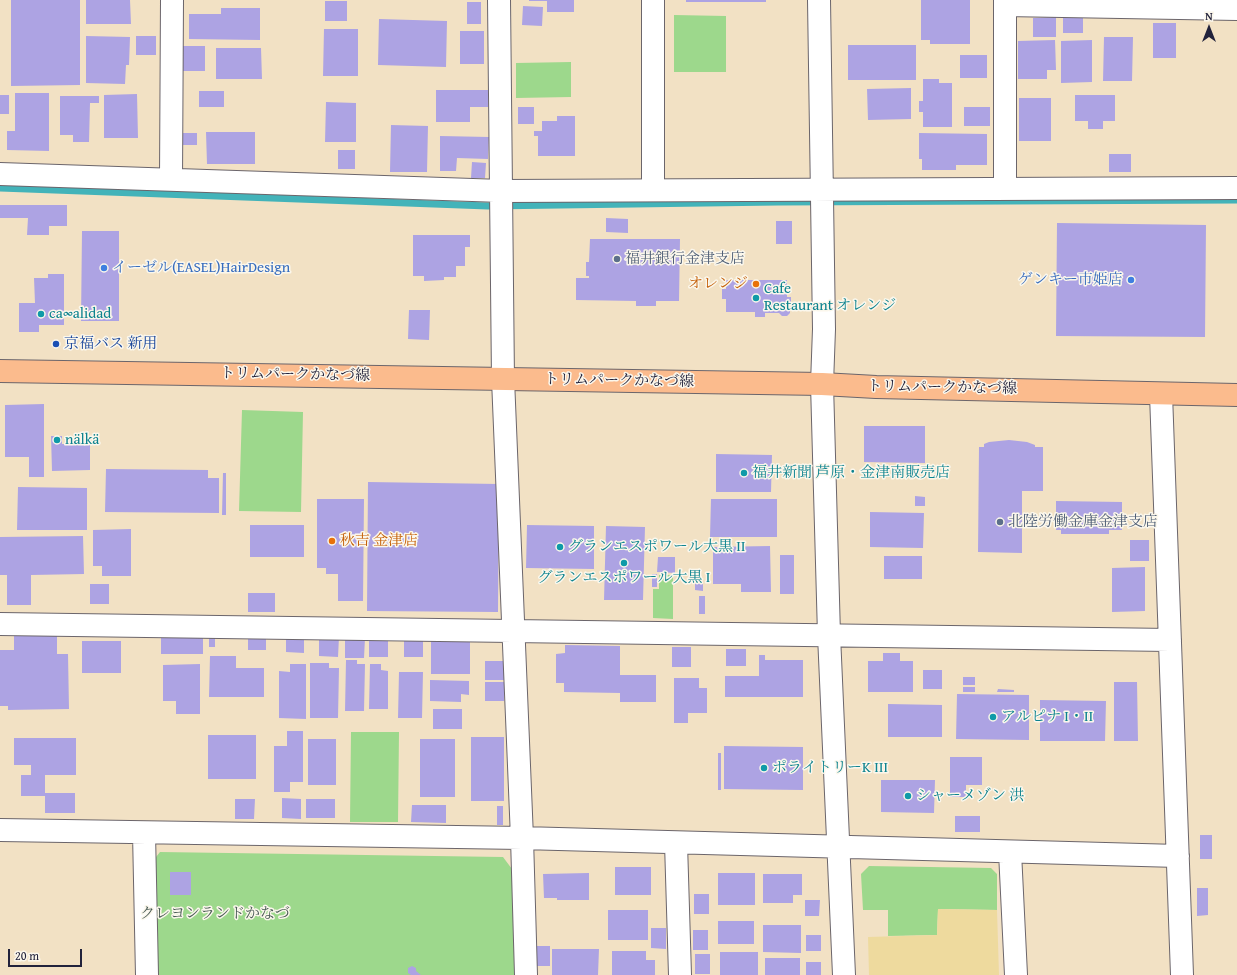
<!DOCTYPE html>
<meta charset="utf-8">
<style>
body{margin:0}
#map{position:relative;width:1237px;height:975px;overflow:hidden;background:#f2e1c4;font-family:"Gentium Book Plus",serif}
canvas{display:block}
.north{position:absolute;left:1189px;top:8px;width:40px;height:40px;-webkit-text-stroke:3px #fbf7ec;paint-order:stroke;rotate:0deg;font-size:11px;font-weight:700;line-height:16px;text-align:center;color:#22223b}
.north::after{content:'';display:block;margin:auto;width:14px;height:18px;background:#22223b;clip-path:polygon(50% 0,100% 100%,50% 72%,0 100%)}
.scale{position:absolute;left:8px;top:949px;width:74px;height:18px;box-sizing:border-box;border:2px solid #22223b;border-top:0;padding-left:5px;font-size:12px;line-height:14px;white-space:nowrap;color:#22223b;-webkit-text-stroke:3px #fbf7ec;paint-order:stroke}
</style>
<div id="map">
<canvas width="1237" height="975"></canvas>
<div class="north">N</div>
<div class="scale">20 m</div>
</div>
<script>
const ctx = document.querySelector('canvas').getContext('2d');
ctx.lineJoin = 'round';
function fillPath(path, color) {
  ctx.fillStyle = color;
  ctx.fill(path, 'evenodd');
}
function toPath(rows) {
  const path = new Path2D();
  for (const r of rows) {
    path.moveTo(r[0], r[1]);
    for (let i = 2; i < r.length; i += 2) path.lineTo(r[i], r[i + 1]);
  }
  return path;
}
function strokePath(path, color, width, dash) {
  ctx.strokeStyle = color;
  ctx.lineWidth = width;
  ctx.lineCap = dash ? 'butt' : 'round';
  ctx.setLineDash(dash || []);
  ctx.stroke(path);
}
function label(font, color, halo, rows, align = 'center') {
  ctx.font = font + ' "Gentium Book Plus","Noto Serif JP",serif';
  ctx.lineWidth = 3;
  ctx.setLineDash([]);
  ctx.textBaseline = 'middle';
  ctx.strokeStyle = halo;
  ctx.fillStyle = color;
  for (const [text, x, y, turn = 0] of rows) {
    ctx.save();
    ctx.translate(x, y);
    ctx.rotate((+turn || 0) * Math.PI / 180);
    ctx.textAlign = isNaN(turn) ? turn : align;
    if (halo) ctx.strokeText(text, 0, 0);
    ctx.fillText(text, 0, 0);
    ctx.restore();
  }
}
fillPath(toPath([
 [674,15,726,16,726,72,674,72],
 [571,62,571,97,516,98,516,63],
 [242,410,303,412,301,512,239,511],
 [659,575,673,575,673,619,653,618,653,589,659,589],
 [351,732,399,732,398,822,350,822],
 [160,852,503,857,512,869,516,975,155,975,152,862],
 [869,866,991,868,997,874,997,910,938,909,937,935,888,936,888,910,863,910,861,874]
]), '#9dd88c');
fillPath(toPath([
 [938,909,997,910,999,975,869,975,868,937,937,935]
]), '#eeda9e');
strokePath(toPath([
 [0,188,488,206,778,202,1237,200]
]), '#43b3b9', 7);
fillPath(toPath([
 [11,0,80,0,80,85,11,86],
 [86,0,130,0,131,24,86,24],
 [529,0,574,0,574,12,547,12,547,1,529,1],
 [686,0,766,0,766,2,686,2],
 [921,0,970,0,970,44,930,44,930,40,921,40],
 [325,1,347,1,347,21,325,21],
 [467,2,481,2,481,24,467,24],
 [523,6,543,7,542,26,522,25],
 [221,8,260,8,260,40,189,39,189,14,221,14],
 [1056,17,1056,37,1033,37,1033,18],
 [1063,18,1083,18,1083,33,1063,33],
 [379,19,447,21,446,67,378,65],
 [1153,23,1176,23,1176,58,1153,58],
 [324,29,358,29,358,76,323,76],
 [460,31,484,31,484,64,460,64],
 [86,36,130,37,129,65,126,65,125,84,86,83],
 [136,36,156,36,156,55,136,55],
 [1104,37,1133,37,1132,81,1103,81],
 [1055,40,1056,70,1047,70,1047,79,1018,79,1018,41],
 [1092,40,1092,82,1061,83,1061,41],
 [848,45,916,45,916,80,848,80],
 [182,46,205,46,205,71,182,71],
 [216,48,261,48,262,79,216,79],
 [960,55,987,55,987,78,960,78],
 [923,79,939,79,939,83,952,83,952,127,923,127,923,112,919,112,919,101,923,101],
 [911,88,911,119,868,120,867,89],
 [436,90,488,90,488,107,470,107,470,122,436,122],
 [199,91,224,91,224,107,199,107],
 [15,93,49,93,49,151,7,150,7,131,15,131],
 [137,94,138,138,104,138,104,95],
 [0,95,9,95,9,114,0,114],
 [1075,95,1115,95,1115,121,1103,121,1103,129,1088,129,1088,121,1075,121],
 [60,96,99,96,99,103,90,103,89,142,73,142,73,135,60,135],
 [1019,98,1051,98,1051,141,1019,141],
 [326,102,356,103,356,142,325,142],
 [518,107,534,107,534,124,518,124],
 [964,107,990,107,990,126,964,126],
 [557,116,575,116,575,156,538,156,538,136,534,136,534,131,542,131,542,121,557,121],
 [391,125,428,126,427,172,390,172],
 [206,132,255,132,255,164,207,164],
 [179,133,197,133,197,145,179,145],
 [919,133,987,134,987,165,956,165,956,170,922,170,922,159,919,159],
 [440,136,489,137,488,159,457,158,456,171,440,171],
 [338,150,355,150,355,169,338,169],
 [1109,154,1131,154,1131,172,1109,172],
 [472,162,486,163,485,178,471,178],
 [0,205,67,205,67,226,49,226,49,235,27,235,28,218,0,218],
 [606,218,628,219,628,233,606,232],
 [776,221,792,221,792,244,776,244],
 [1057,223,1206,225,1205,337,1056,336],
 [82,231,119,231,119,321,81,321],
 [413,235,470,235,470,247,465,247,465,266,456,266,456,277,444,277,444,280,424,281,424,276,413,276],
 [590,239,680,239,679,301,656,301,656,306,636,306,636,301,576,300,576,278,589,278,589,276,586,276,586,262,589,262],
 [48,274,64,274,64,325,39,325,39,332,19,332,19,303,35,303,34,278,48,278],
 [726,280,787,280,787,297,791,297,791,304,786,304,790,308,790,313,787,316,782,316,779,313,765,313,765,317,755,317,755,312,726,312,726,299,722,299,722,289,726,289],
 [409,310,430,310,429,340,408,339],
 [44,404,44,477,29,477,29,457,5,457,5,405],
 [864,426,925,426,925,463,864,462],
 [51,436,62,436,62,444,90,444,90,470,52,471],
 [1009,440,1027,442,1035,445,1035,447,1043,447,1043,491,1022,491,1022,553,978,552,979,447,984,447,984,444,989,442],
 [716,454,772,455,771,492,716,492],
 [106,469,208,470,208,478,219,478,219,513,105,512],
 [223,473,226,473,226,515,222,515],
 [368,482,499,484,498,612,367,611],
 [18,487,87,488,87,530,17,530],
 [915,496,925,497,925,506,915,506],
 [317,499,364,499,363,601,338,601,338,574,326,574,326,568,317,568],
 [711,499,777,499,777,537,710,537],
 [1056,501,1122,502,1122,530,1109,530,1109,534,1061,534,1061,530,1056,530],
 [870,512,924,513,923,548,870,547],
 [250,525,304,525,304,557,250,557],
 [527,525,594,526,594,569,526,568],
 [606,526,645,527,643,600,604,600],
 [131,529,131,576,102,576,102,566,93,566,93,530],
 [83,536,84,574,31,575,31,605,7,605,7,575,0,575,0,537],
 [1130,540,1149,540,1149,561,1130,561],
 [770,546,771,592,741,592,741,584,713,584,713,547],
 [780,555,794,555,794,594,780,594],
 [884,556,922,556,922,579,884,579],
 [658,557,675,557,675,573,657,572],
 [1145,567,1145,611,1112,612,1112,568],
 [652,574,657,574,657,587,652,587],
 [695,583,703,584,703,591,695,590],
 [90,584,109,584,109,604,90,604],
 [248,593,275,593,275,612,248,612],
 [699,596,705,596,705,614,699,614],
 [57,634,57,654,68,654,69,709,8,710,8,706,0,706,0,650,14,650,14,635],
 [161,634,203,634,203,654,161,654],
 [248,636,266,636,266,650,248,650],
 [319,636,339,637,338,657,319,656],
 [369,637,388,638,388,657,369,657],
 [404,637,423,638,423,657,404,657],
 [209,638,215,638,215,647,209,647],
 [286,638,304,638,304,653,286,652],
 [345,638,365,638,364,658,345,658],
 [82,641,121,641,121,673,82,673],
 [431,641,470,641,470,674,431,674],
 [565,645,620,646,620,675,656,675,656,702,620,702,620,693,564,692,564,683,556,683,556,654,565,653],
 [672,647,691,647,691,667,672,667],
 [726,649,746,649,746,666,726,666],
 [883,653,900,653,900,661,913,661,913,692,868,692,868,661,883,661],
 [759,655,765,655,765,660,803,660,803,697,725,697,725,676,759,676],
 [210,656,236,656,236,668,264,668,264,697,209,697],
 [346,660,357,660,357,664,365,664,364,711,345,711],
 [485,661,504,661,504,680,485,680],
 [310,663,329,663,329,668,339,668,338,718,310,718],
 [200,664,200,714,176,714,176,701,163,701,163,665],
 [290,664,306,664,306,719,279,718,279,671,290,672],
 [370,664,381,664,381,670,388,671,388,709,369,709],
 [923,670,942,670,942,689,923,689],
 [399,672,423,672,422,718,398,718],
 [963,677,975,677,975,685,963,685],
 [674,678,699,678,699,688,707,688,707,713,688,713,688,723,674,723],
 [430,680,469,681,469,695,461,694,461,702,430,701],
 [485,682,504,682,504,701,485,701],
 [1114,682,1137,682,1138,741,1114,741],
 [963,687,975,687,975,692,963,692],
 [998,689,1014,690,1014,692,997,692],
 [957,694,1029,695,1029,740,956,739],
 [1040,700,1106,701,1105,741,1040,741],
 [888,704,942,705,942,737,888,737],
 [433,709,462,709,462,729,433,729],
 [287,731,303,731,303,782,290,782,290,792,274,792,274,746,287,746],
 [208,735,256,735,256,779,208,779],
 [471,737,504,737,504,801,471,801],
 [14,738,76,738,76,775,45,775,45,793,75,793,75,813,45,813,45,796,21,796,21,775,31,775,31,765,14,765],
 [308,739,336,739,336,785,308,785],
 [420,739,455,739,455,797,420,797],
 [724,746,803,747,803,790,724,789],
 [718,753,721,753,721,790,718,790],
 [950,757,982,757,982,785,966,785,966,797,950,797],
 [881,780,935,780,934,813,881,812],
 [282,798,301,799,301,819,282,818],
 [235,799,255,799,254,819,235,819],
 [306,799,335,799,335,818,306,818],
 [412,805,446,805,446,823,411,822],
 [497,806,503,806,503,825,497,825],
 [955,816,980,816,980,832,955,832],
 [1200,835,1212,835,1212,859,1200,859],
 [615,867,651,867,651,895,615,895],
 [170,872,191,872,191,895,170,895],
 [589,873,589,900,557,900,557,898,544,898,543,874],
 [718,873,755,873,755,905,718,905],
 [763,874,802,874,802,895,793,895,793,903,763,903],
 [1197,888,1208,888,1208,915,1197,916],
 [694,894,709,894,709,914,694,914],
 [805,900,820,900,819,916,805,916],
 [608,910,648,910,648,940,608,940],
 [718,921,754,921,754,944,718,944],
 [763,925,801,925,801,953,763,952],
 [651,928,666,928,666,949,651,948],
 [693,930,708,930,708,950,693,950],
 [806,935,821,935,821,951,806,951],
 [534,946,550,946,550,966,535,966],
 [552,949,599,949,598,975,552,975],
 [612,951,646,951,646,960,655,960,655,975,612,975],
 [720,952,758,952,758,975,720,975],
 [695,954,710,954,710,974,695,974],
 [765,958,800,958,800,975,765,975],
 [806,962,821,962,821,975,806,975],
 [412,966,416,968,416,971,421,975,411,975,408,973,408,968]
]), '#ada3e3');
const minor = toPath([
 [499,0,503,379,522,838,526,975],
 [653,0,653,189],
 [819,0,824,329,822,384,829,635,844,975],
 [1005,0,1005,188],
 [1005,5,1237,9],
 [0,174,502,191,1237,188],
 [171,179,172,0],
 [1161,394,1182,975],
 [0,624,1170,640],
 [0,830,522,838,1178,856],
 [144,833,147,975],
 [676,843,680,975],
 [1010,852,1016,975]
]);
const major = toPath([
 [0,371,822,384,876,387,1237,395]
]);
strokePath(minor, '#6b656b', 24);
strokePath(major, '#6b656b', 24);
strokePath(minor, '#fff', 22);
strokePath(major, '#fbbb8d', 22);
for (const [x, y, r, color] of [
 [617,259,4,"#5c6f8a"],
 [104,268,4,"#3f7fe0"],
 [1131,280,4,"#3f7fe0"],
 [756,284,4,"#e8710a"],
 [756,298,4,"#0f9aa8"],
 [41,314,4,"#0f9aa8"],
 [56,344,4,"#1a4fb4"],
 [57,440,4,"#0f9aa8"],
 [744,473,4,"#0f9aa8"],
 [1000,522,4,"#5c6f8a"],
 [332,541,4,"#e8710a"],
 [560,547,4,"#0f9aa8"],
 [624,563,4,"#0f9aa8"],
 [993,717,4,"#0f9aa8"],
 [764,768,4,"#0f9aa8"],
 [908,796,4,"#0f9aa8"]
]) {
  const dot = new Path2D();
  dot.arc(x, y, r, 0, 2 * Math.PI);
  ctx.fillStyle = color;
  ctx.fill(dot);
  strokePath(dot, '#fbf7ec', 1.5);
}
label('15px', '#4e5e75', '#fbf7ec', [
 ["福井銀行金津支店",625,259],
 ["北陸労働金庫金津支店",1008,522]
], 'left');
label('15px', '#366cbe', '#fbf7ec', [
 ["イーゼル(EASEL)HairDesign",112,268],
 ["ゲンキー市姫店",1123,280,"right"]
], 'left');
label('15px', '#c56008', '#fbf7ec', [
 ["オレンジ",748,284],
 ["秋吉 金津店",340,541,"left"]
], 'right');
label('15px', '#0d838f', '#fbf7ec', [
 ["Cafe",764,289],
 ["Restaurant オレンジ",764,306],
 ["ca∞alidad",49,314],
 ["nälkä",65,440],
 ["福井新聞 芦原・金津南販売店",752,473],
 ["グランエスポワール大黒 Ⅱ",568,547],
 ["グランエスポワール大黒 Ⅰ",624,578,"center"],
 ["アルピナ Ⅰ・Ⅱ",1001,717],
 ["ポライトリーK Ⅲ",772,768],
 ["シャーメゾン 洪",916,796]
], 'left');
label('15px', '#164399', '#fbf7ec', [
 ["京福バス 新用",64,344]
], 'left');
label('15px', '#22223b', '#fbf7ec', [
 ["トリムパークかなづ線",295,375,1],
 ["トリムパークかなづ線",619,381,1],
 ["トリムパークかなづ線",942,388,1]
]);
label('15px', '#475953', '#fbf7ec', [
 ["クレヨンランドかなづ",215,914]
]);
</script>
